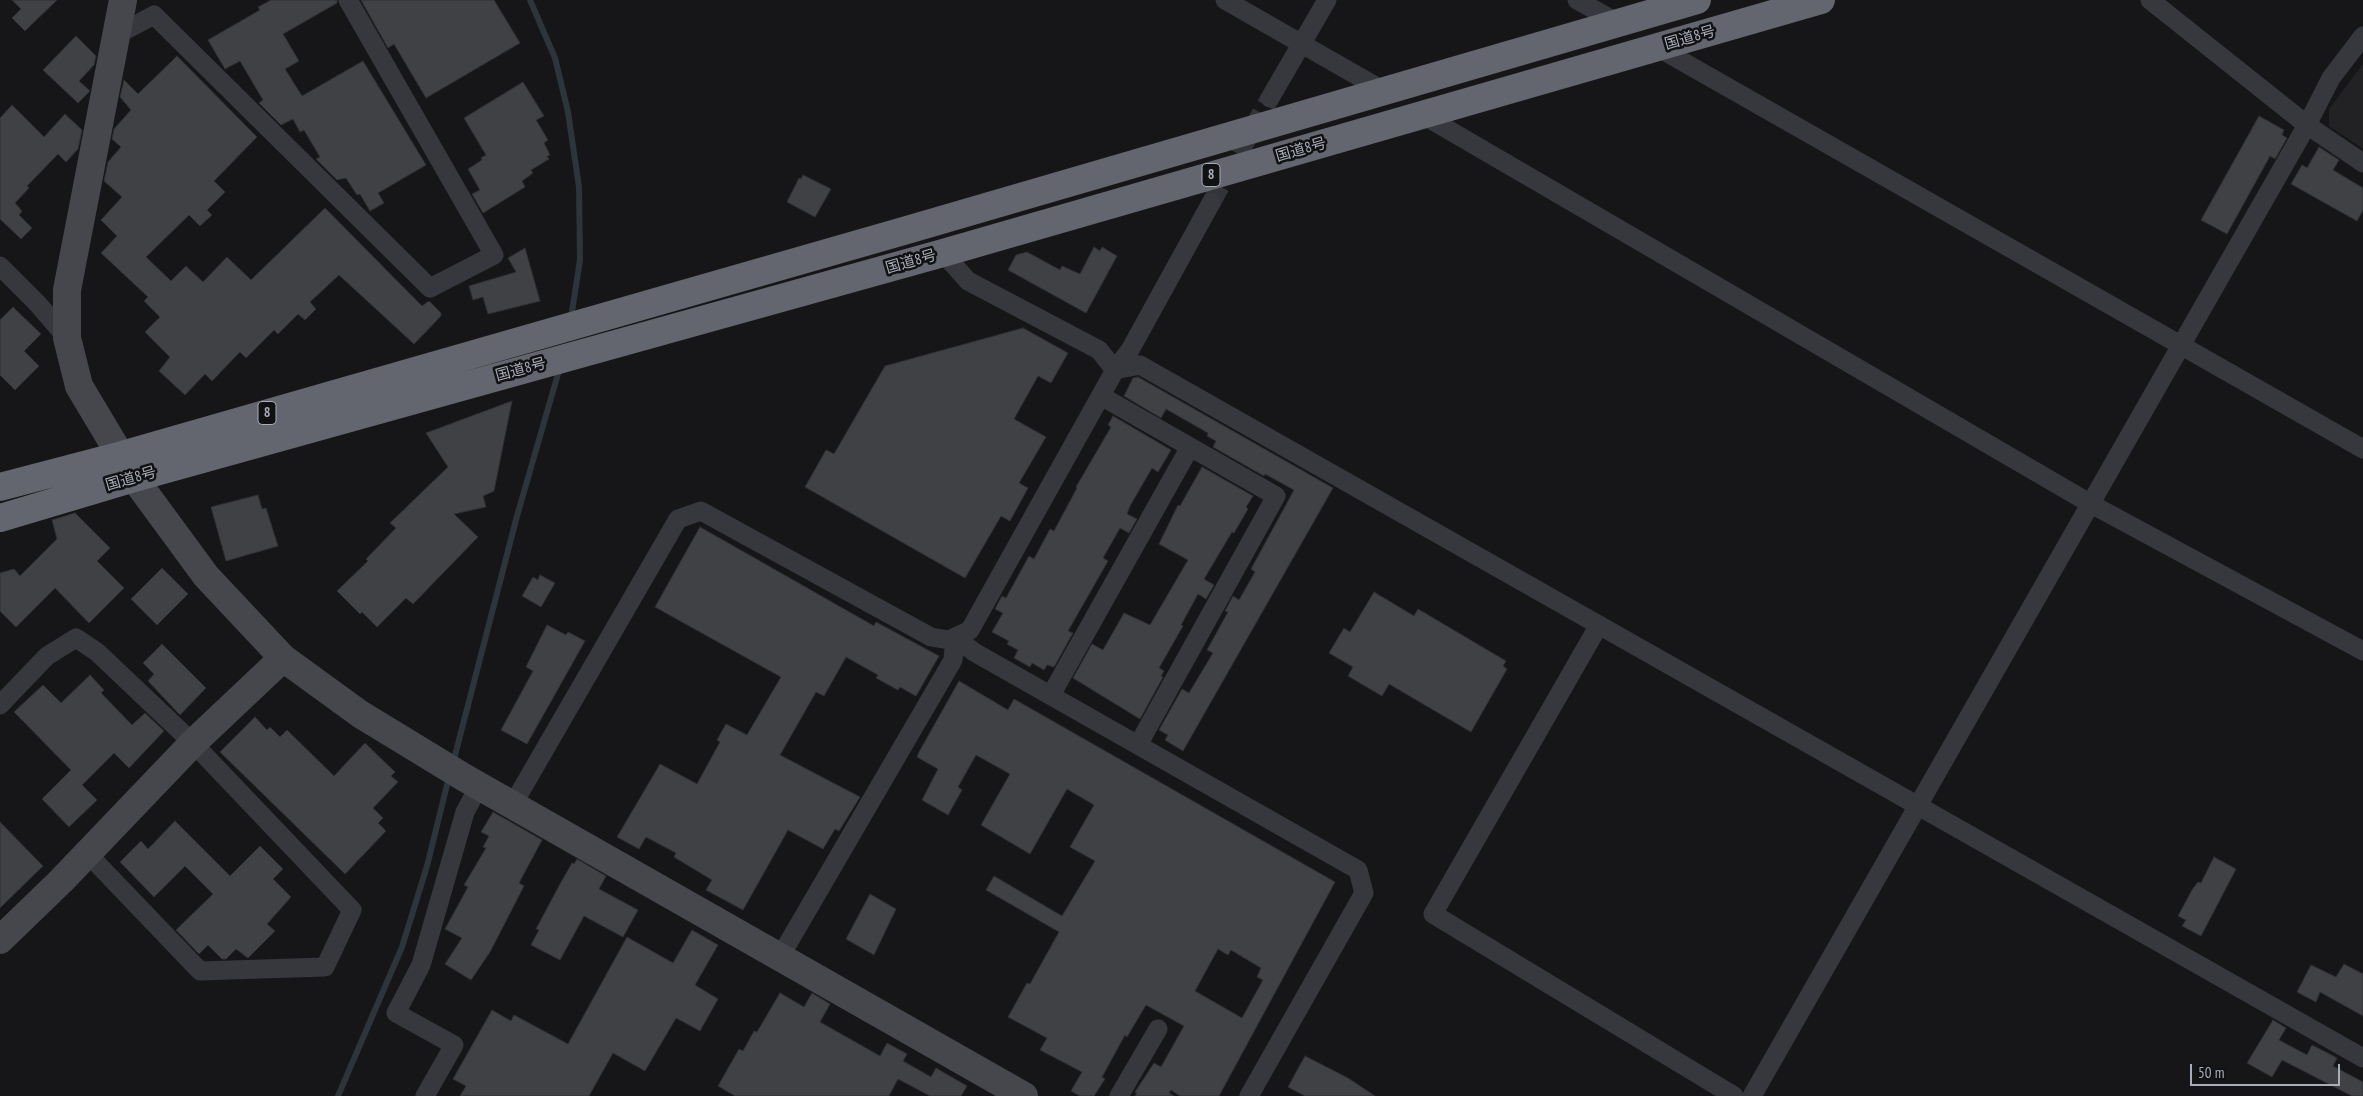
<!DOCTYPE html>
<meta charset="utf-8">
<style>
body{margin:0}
#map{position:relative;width:2363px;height:1096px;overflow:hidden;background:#161618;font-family:"PT Sans Narrow",sans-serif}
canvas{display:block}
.scale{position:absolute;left:2190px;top:1064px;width:150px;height:22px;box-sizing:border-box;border:2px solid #a8adb8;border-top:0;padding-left:6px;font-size:15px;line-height:18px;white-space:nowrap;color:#a8adb8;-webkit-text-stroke:4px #111113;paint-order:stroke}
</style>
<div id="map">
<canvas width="2363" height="1096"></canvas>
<div class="scale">50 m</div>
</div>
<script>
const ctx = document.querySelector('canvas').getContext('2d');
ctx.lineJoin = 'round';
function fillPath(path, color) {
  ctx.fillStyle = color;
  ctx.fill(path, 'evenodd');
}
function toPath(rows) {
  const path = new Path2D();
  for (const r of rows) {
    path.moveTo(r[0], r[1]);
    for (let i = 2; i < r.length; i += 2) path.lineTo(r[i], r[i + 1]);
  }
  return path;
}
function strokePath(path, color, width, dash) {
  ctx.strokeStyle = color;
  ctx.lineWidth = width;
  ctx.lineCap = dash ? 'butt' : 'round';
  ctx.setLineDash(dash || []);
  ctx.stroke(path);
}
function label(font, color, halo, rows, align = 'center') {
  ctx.font = font + ' "PT Sans Narrow","Noto Sans JP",sans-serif';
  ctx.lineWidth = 5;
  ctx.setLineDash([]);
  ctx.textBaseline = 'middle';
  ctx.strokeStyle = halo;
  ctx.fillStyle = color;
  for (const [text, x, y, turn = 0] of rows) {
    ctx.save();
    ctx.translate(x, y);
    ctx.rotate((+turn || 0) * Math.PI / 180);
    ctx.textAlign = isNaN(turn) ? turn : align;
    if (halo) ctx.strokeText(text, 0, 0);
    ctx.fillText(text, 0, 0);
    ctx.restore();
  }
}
fillPath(toPath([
 [2363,64,2363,149,2329,126,2329,109]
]), '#222225');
strokePath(toPath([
 [530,0,555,58,568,112,579,187,580,260,571,318],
 [453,763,517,516,560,367],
 [338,1096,402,947,427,866,449,777]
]), '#2c353c', 6);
const building = toPath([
 [12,0,57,0,25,31,12,18,21,9,12,0],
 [271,0,337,0,337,3,283,34,299,61,285,69,302,96,363,61,426,165,378,193,384,203,370,211,360,194,357,195,346,178,337,180,316,159,320,157,304,130,300,132,293,119,281,125,259,103,263,100,240,61,225,69,208,40,260,10,258,7,271,0],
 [361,0,494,0,520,43,426,98,394,44,388,48,361,0],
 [76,36,96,56,94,65,79,81,90,91,78,103,43,70,76,36],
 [177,56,257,137,214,181,225,192,207,210,212,215,200,226,189,215,146,257,171,281,186,266,203,282,227,257,251,280,325,208,422,306,429,301,441,313,441,316,414,344,339,275,310,302,316,309,305,320,298,314,278,334,274,330,246,358,240,352,212,381,205,374,185,395,159,371,170,357,145,332,160,317,144,301,148,297,101,253,117,236,101,220,122,197,104,181,108,162,121,147,112,139,114,129,131,110,120,97,124,80,138,94,177,56],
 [523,82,544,116,536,120,548,140,544,143,550,155,547,156,549,159,531,170,533,173,522,181,525,187,483,213,472,194,480,190,468,169,482,160,481,158,486,155,464,118,523,82],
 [12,105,44,137,65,114,82,130,78,149,66,162,58,154,27,186,29,188,15,203,22,211,19,215,32,228,21,239,0,219,0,118,12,105],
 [2259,116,2284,130,2282,135,2287,138,2275,159,2270,156,2227,234,2201,220,2259,116],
 [2319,147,2339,160,2333,170,2363,188,2363,210,2357,221,2291,184,2302,165,2307,168,2319,147],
 [803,175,831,189,815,217,787,202,799,178,801,179,803,175],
 [1094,247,1100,251,1102,247,1117,256,1086,313,1008,270,1016,255,1027,252,1060,270,1062,266,1080,274,1094,247],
 [525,248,540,301,488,314,483,297,473,300,469,286,516,272,508,258,525,248],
 [13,307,41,334,24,351,39,366,15,390,0,375,0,320,13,307],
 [1023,328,1068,353,1051,383,1038,376,1014,419,1046,437,1019,483,1028,488,1010,521,1001,516,965,578,805,487,826,450,834,454,885,366,1023,328],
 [1138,377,1333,488,1183,751,1165,740,1168,735,1159,730,1182,689,1189,693,1213,653,1207,650,1228,612,1225,611,1233,596,1239,600,1255,572,1251,569,1294,490,1265,474,1264,476,1213,447,1216,441,1207,436,1208,433,1166,409,1161,418,1124,396,1133,378,1138,377],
 [512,401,494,491,483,496,486,507,454,514,478,537,413,604,406,598,377,627,362,612,360,614,337,591,368,561,366,559,396,528,390,523,448,467,426,433,512,401],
 [1113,416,1171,450,1158,472,1152,468,1130,506,1127,514,1137,519,1129,533,1120,528,1103,558,1108,561,1068,631,1073,633,1054,667,1047,665,1044,670,1032,663,1030,667,1014,658,1018,650,1007,644,1009,641,992,632,1003,613,995,609,1002,596,1006,598,1029,556,1034,559,1050,529,1054,531,1077,488,1076,487,1111,427,1108,425,1113,416],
 [1202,467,1253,496,1246,507,1248,509,1234,533,1232,532,1204,579,1214,585,1206,599,1198,594,1181,625,1183,626,1159,668,1164,671,1161,676,1163,677,1140,719,1073,678,1092,644,1103,650,1124,613,1150,625,1188,560,1159,544,1178,505,1180,506,1202,467],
 [258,495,262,509,266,508,278,546,226,561,211,507,258,495],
 [75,513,110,548,97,561,124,588,89,623,55,588,16,627,0,611,0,573,14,569,20,576,57,539,52,520,75,513],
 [700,527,874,626,876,622,939,656,916,696,900,687,898,690,876,678,878,675,846,657,824,696,816,692,780,755,860,797,839,831,835,829,823,849,788,830,743,910,706,890,712,880,674,857,676,853,646,837,639,849,617,837,660,764,697,784,720,742,717,740,726,724,747,735,781,677,655,607,700,527],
 [162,568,188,594,157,625,131,599,162,568],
 [540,575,555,583,541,607,522,596,533,577,538,580,540,575],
 [1374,592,1414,616,1418,609,1506,661,1503,666,1507,669,1471,732,1389,684,1382,696,1348,676,1353,667,1329,653,1344,628,1350,632,1374,592],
 [547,625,566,635,568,632,585,641,527,744,501,730,533,671,526,667,547,625],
 [162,644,206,688,180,715,148,681,154,674,143,663,162,644],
 [90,675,104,690,101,693,132,725,145,713,164,731,129,768,114,753,82,785,97,800,69,827,42,799,71,770,14,712,43,685,61,703,90,675],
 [959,681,1008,710,1014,699,1335,882,1219,1096,1180,1096,1171,1090,1169,1093,1174,1096,1135,1096,1137,1093,1135,1092,1154,1063,1161,1067,1184,1026,1146,1005,1127,1037,1125,1035,1102,1077,1105,1079,1094,1096,1080,1096,1071,1091,1082,1072,1040,1050,1047,1038,1008,1017,1027,983,1030,984,1059,932,986,890,994,876,1062,916,1095,861,1070,847,1094,805,1067,789,1030,854,981,825,1010,774,976,755,958,787,962,790,948,815,922,800,938,769,917,757,919,752,959,681],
 [1218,949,1228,955,1231,950,1261,968,1257,977,1263,980,1242,1018,1195,991,1218,949],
 [255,717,267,730,270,727,280,737,287,730,334,776,365,743,395,772,391,776,398,782,373,808,383,818,378,823,386,831,345,874,220,752,255,717],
 [493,812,542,840,519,883,524,886,490,952,471,980,445,964,462,938,445,929,468,887,464,885,486,848,483,847,489,836,481,832,493,812],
 [175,821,230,876,260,846,283,869,273,879,291,897,267,924,275,931,248,958,236,949,226,959,222,959,208,945,199,954,176,930,213,894,185,866,154,897,120,862,141,841,148,849,175,821],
 [0,822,43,866,0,908,0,822],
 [2214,857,2236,869,2201,936,2182,926,2186,920,2178,916,2192,890,2198,882,2201,883,2214,857],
 [577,859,606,876,599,889,638,910,623,937,584,916,560,960,531,945,539,930,536,929,560,884,572,863,574,864,577,859],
 [870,894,896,909,874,955,846,939,870,894],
 [692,930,718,945,695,985,718,999,700,1031,676,1018,645,1071,613,1053,589,1096,460,1096,466,1086,453,1079,492,1010,511,1021,514,1015,568,1044,627,937,673,963,692,930],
 [2344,964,2363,974,2363,1016,2320,992,2316,1002,2297,992,2311,965,2336,977,2344,964],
 [780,993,804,1007,812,993,830,1004,820,1022,880,1056,887,1043,907,1054,903,1061,931,1077,936,1068,967,1086,961,1096,930,1096,898,1079,889,1096,735,1096,718,1086,739,1049,743,1051,754,1031,757,1032,780,993],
 [2273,1020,2286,1028,2279,1040,2307,1055,2312,1045,2337,1058,2333,1066,2363,1082,2363,1096,2352,1096,2282,1060,2272,1077,2247,1063,2273,1020],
 [1305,1056,1348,1078,1375,1096,1305,1096,1288,1087,1305,1056]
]);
fillPath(building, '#404145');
strokePath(building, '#303034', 1);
strokePath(toPath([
 [1211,203,1270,98]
]), '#333438', 19, [19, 9]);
strokePath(toPath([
 [1225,0,1384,91],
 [1577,0,1618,23],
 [2150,0,2307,125,2363,163],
 [115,36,154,15,430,288,494,255,348,0],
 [1657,47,2363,449],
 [1270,98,1327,0],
 [1423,115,2091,504,2363,651],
 [0,266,37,303,67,338],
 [1115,370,1140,365,2363,1058],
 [1115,370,1130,350,1211,203],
 [1101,396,1276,496,1138,745],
 [1599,625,1433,914,1734,1096],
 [955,637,974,652,1358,870,1364,893,1249,1096],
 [1051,695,1190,447],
 [0,705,47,656,76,638,97,652,193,743,352,910,325,967,200,971,87,853],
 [512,806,678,519,701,511,931,637,949,640,970,630,1115,370,1099,350,968,281,943,253],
 [780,957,953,660,955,637],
 [425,1096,454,1045,396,1013,421,965,465,812,479,786],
 [1119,1096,1158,1029],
 [1752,1096,2307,125,2331,78,2363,36]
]), '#37383d', 19);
strokePath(toPath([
 [123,0,67,290,67,338,79,386,134,478,206,576,283,658,360,714,465,778,1024,1096],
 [0,940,61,881,193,743,283,658]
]), '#45474d', 28);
strokePath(toPath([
 [0,487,122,455,907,230,1697,0],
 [0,518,134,478,943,253,1821,0]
]), '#63666e', 28);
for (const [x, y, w] of [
 [1211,175,18],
 [267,413,18]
]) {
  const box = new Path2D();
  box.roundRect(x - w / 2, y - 11.5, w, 23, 4);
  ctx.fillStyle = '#111113';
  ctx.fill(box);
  strokePath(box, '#a8adb8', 1);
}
label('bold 14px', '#a8adb8', null, [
 ["8",1211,175],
 ["8",267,413]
]);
label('15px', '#a8adb8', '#111113', [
 ["国道8号",1690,38,-16],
 ["国道8号",1301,150,-16],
 ["国道8号",911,262,-16],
 ["国道8号",521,370,-15],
 ["国道8号",131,479,-16]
]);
</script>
